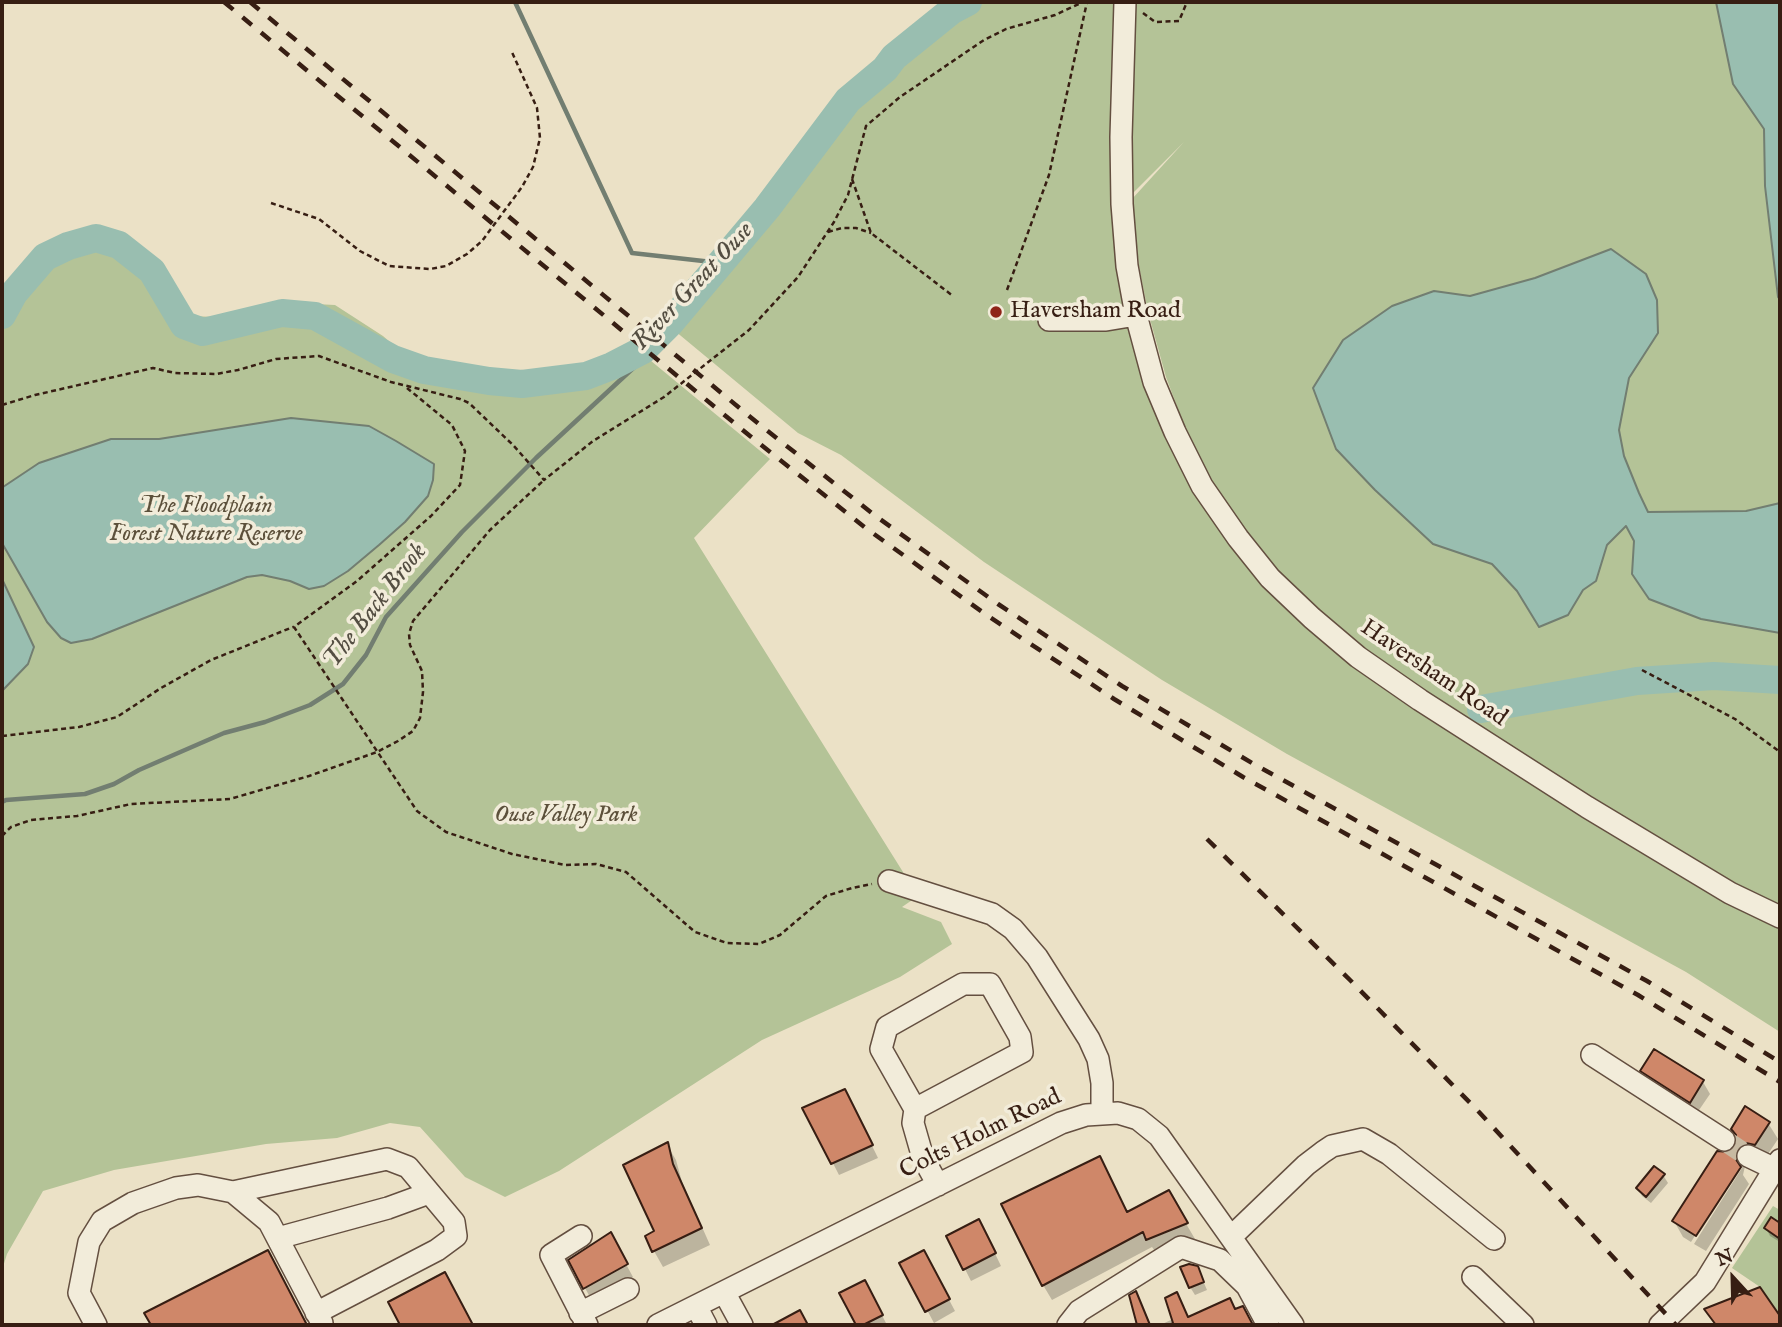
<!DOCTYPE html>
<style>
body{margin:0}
#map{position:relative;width:1782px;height:1327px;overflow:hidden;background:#ebe1c6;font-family:"IM FELL English",serif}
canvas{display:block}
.frame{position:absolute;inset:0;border:4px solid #371e13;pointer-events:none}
.north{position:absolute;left:1698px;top:1243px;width:70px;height:70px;-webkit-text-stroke:5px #f2ecda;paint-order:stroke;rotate:338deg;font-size:19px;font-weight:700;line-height:28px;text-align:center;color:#371e13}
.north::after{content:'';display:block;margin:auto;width:24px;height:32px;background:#371e13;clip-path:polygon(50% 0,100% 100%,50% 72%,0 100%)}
</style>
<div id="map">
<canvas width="1782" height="1327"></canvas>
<div class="frame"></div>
<div class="north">N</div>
</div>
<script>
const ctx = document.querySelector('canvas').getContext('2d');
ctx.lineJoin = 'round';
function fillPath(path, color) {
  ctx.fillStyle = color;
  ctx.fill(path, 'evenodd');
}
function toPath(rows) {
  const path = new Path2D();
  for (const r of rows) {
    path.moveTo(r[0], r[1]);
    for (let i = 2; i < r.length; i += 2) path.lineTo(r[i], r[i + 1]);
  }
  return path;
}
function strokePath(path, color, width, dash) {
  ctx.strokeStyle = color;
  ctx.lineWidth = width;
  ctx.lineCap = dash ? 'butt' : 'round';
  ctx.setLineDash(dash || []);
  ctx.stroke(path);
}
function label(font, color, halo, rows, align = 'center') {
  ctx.font = font + ' "IM FELL English",serif';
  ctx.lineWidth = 7;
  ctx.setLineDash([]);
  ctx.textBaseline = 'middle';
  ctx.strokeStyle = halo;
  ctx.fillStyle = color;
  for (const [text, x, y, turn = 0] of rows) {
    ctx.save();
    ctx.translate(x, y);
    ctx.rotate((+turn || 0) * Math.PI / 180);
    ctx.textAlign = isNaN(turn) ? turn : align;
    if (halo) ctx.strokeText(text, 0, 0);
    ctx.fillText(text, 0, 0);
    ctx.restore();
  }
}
fillPath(toPath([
 [963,2,1780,2,1780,906,1716,885,1587,807,1420,700,1358,657,1312,618,1270,578,1264,576,1283,602,1330,646,1391,692,1680,875,1780,923,1780,1032,1686,972,1287,754,1162,680,984,562,841,455,798,433,669,326,851,106,885,69,942,15],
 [1184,142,1132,199,1139,266,1148,312,1166,377,1178,409,1168,414,1154,382,1136,315,1127,266,1122,204],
 [110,236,158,263,190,316,242,318,295,303,335,305,383,336,427,374,541,389,635,368,645,356,770,459,694,538,918,896,902,907,941,922,952,944,900,977,762,1040,559,1171,505,1197,465,1177,420,1127,390,1123,337,1138,266,1144,114,1170,43,1191,7,1254,2,1270,2,331,32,275,62,245],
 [1773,1206,1780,1210,1780,1316,1760,1287,1732,1268]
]), '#b4c397');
const water = toPath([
 [1716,2,1780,2,1780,299,1778,297,1765,186,1764,129,1733,84,1716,2],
 [1611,249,1646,274,1657,300,1658,333,1629,378,1619,430,1624,456,1639,493,1648,512,1746,511,1780,503,1780,633,1701,619,1649,599,1632,574,1634,541,1626,526,1607,545,1596,581,1583,590,1568,615,1539,627,1517,591,1492,564,1433,544,1375,490,1336,449,1313,388,1343,340,1392,306,1434,291,1470,296,1535,278,1611,249],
 [291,418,369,426,396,441,434,464,433,480,428,496,405,522,379,545,348,571,324,586,309,589,290,581,262,575,247,577,92,639,71,643,61,638,47,622,2,543,3,487,39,463,111,439,159,439,291,418],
 [2,579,34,647,28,664,2,691,2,579]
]);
fillPath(water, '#99beb0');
strokePath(water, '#727e71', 2);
fillPath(toPath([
 [1642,1071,1703,1082,1710,1094,1697,1113,1649,1082],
 [851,1103,878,1158,839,1175,805,1108],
 [1746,1109,1768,1123,1778,1139,1764,1160,1756,1159,1745,1166,1743,1175,1749,1184,1706,1251,1694,1244,1742,1168,1738,1168,1691,1242,1683,1237,1674,1221,1718,1153,1730,1154,1737,1147,1738,1137,1733,1129],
 [1753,1137,1755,1140,1741,1149,1741,1145],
 [667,1145,676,1160,682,1182,710,1245,663,1267,654,1251],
 [1663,1175,1668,1183,1651,1203,1642,1196,1638,1188],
 [1168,1193,1195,1239,1157,1254,1152,1247,1052,1300,1043,1285,1127,1214],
 [1780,1221,1780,1242,1770,1236,1766,1228,1778,1224],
 [985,1233,1001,1266,971,1281,965,1269],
 [610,1235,633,1277,591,1299,585,1288],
 [902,1263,930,1264,955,1311,934,1323],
 [276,1268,306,1325,153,1325,146,1313],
 [1201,1276,1207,1290,1195,1295,1190,1287],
 [1135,1293,1144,1309,1151,1325,1130,1325,1138,1321],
 [841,1294,871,1294,887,1325,858,1325],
 [1176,1294,1189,1318,1242,1309,1252,1325,1160,1325,1173,1319]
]), '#0003');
strokePath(toPath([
 [515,2,632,253,721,263],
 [2,802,6,800,85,794,114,784,139,770,224,733,265,722,310,705,343,684,366,655,386,617,462,532,536,458,642,360]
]), '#727e71', 4.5);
strokePath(toPath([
 [2,315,14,293,45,257,68,246,96,238,119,245,152,271,184,325,203,332,282,313,315,316,393,359,424,370,489,381,522,384,586,376,612,366,643,350,671,322,767,208,848,100,885,69,894,57,951,11,968,2],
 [1481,709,1637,681,1714,676,1780,680]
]), '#99beb0', 28);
const building = toPath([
 [1654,1049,1704,1080,1690,1103,1640,1071,1654,1049],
 [845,1089,873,1145,831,1164,802,1108,845,1089],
 [1745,1106,1770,1122,1755,1145,1746,1143,1737,1150,1735,1158,1741,1167,1696,1236,1672,1221,1717,1151,1729,1152,1735,1146,1736,1135,1731,1129,1745,1106],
 [668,1142,673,1164,702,1228,652,1252,645,1236,654,1231,623,1165,668,1142],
 [1100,1156,1127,1212,1169,1190,1188,1223,1146,1240,1143,1232,1042,1286,1001,1204,1100,1156],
 [1654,1166,1665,1174,1646,1197,1636,1188,1654,1166],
 [1771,1217,1780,1223,1780,1239,1764,1228,1771,1217],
 [979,1219,996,1253,963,1270,946,1236,979,1219],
 [611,1232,628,1264,583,1289,568,1260,611,1232],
 [268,1250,307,1325,151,1325,144,1313,268,1250],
 [924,1250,950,1299,925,1312,899,1263,924,1250],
 [1189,1264,1198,1266,1204,1282,1189,1288,1180,1267,1189,1264],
 [445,1272,473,1325,400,1325,388,1302,445,1272],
 [865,1280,883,1315,863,1325,856,1325,839,1293,865,1280],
 [1760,1287,1780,1316,1780,1325,1716,1325,1704,1309,1760,1287],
 [1136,1291,1150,1325,1137,1325,1129,1295,1136,1291],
 [1177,1292,1188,1317,1230,1298,1235,1309,1243,1306,1253,1325,1169,1325,1173,1323,1165,1298,1177,1292],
 [800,1310,808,1325,772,1325,800,1310]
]);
fillPath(building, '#cf8769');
strokePath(building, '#371e13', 2);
strokePath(toPath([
 [1724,1140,1748,1156]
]), '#c7baa2', 21, [21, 10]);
const minor = toPath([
 [1125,2,1121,137,1122,204,1127,266,1136,315,1154,382,1175,432,1202,486,1238,538,1270,578,1312,618,1358,657,1420,700,1587,807,1730,893,1780,917],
 [1049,320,1106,320,1136,315],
 [889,881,992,914,1013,929,1037,957,1089,1039,1098,1059,1102,1083,1102,1114],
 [1592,1055,1724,1140],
 [915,1109,1022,1052,1020,1037,990,984,963,984,887,1027,881,1049,915,1109,913,1123,923,1158,938,1185],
 [1748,1156,1775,1169],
 [233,1192,387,1159,408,1167,454,1222,456,1236,437,1250,316,1313],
 [581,1236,551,1255,587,1325],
 [1231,1237,1306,1165,1323,1152,1332,1146,1363,1139,1389,1154,1494,1239],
 [278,1238,388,1208,429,1193],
 [1473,1277,1523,1325],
 [724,1292,742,1325],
 [696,1306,706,1325],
 [580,1313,628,1289],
 [96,1325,79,1293,89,1242,102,1221,133,1203,176,1188,198,1185,233,1192,269,1222,322,1323],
 [658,1325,1061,1123,1086,1115,1118,1113,1138,1119,1159,1136,1293,1325],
 [1068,1325,1079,1311,1181,1247,1220,1260,1247,1286,1268,1325],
 [1660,1325,1705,1282,1780,1160]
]);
strokePath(minor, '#644f40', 24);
strokePath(toPath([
 [1143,13,1155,22,1179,21,1187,2],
 [852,179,871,233,953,296],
 [271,203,319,219,360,251,389,266,430,269,446,266,467,254,482,241,522,187,533,167,540,138,537,108,511,50],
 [828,232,842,228,856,228,871,233],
 [1007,290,1049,175,1087,2],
 [407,388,452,425,465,451,460,485,431,516,357,581,294,627,417,811,446,832,512,854,565,865,596,864,626,872,695,932,727,943,759,944,780,935,826,896,852,888,872,884],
 [2,405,35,395,153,368,175,373,216,374,238,370,276,359,319,356,391,382,460,399,469,403,513,445,544,480,593,441,664,397,749,330,798,277,834,222,848,195,866,126,900,97,984,40,1006,29,1055,15,1083,2],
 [1642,670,1735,719,1780,752],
 [2,736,79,727,117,717,161,688,211,660,293,627],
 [2,836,11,827,31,820,77,816,131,804,230,799,309,776,377,752,398,741,413,731,420,718,423,692,422,671,410,645,409,634,413,621,490,530,544,480]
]), '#371e13', 2.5, [5, 3.5]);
strokePath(minor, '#f2ecda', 21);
strokePath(toPath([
 [224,2,750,436,867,529,988,616,1114,699,1243,777,1638,995,1780,1082],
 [250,2,760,425,877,517,998,604,1122,686,1252,763,1647,981,1780,1062],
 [1207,839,1350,980,1479,1112,1676,1325]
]), '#371e13', 4.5, [12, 12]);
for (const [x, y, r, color] of [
 [996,312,7,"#8f2418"]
]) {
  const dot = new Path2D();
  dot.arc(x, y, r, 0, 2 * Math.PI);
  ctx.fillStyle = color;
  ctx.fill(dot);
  strokePath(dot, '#f2ecda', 2.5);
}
label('24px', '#371e13', '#f2ecda', [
 ["Haversham Road",1010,312]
], 'left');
label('italic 24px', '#5c503b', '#f2ecda', [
 ["The Floodplain",206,507],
 ["Forest Nature Reserve",206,535],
 ["Ouse Valley Park",566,816]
]);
label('24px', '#371e13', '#f2ecda', [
 ["Haversham Road",1433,674,34],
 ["Colts Holm Road",981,1135,-26]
]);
label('italic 26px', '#544e42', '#f2ecda', [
 ["River Great Ouse",694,287,-47],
 ["The Back Brook",376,607,-52]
]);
</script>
